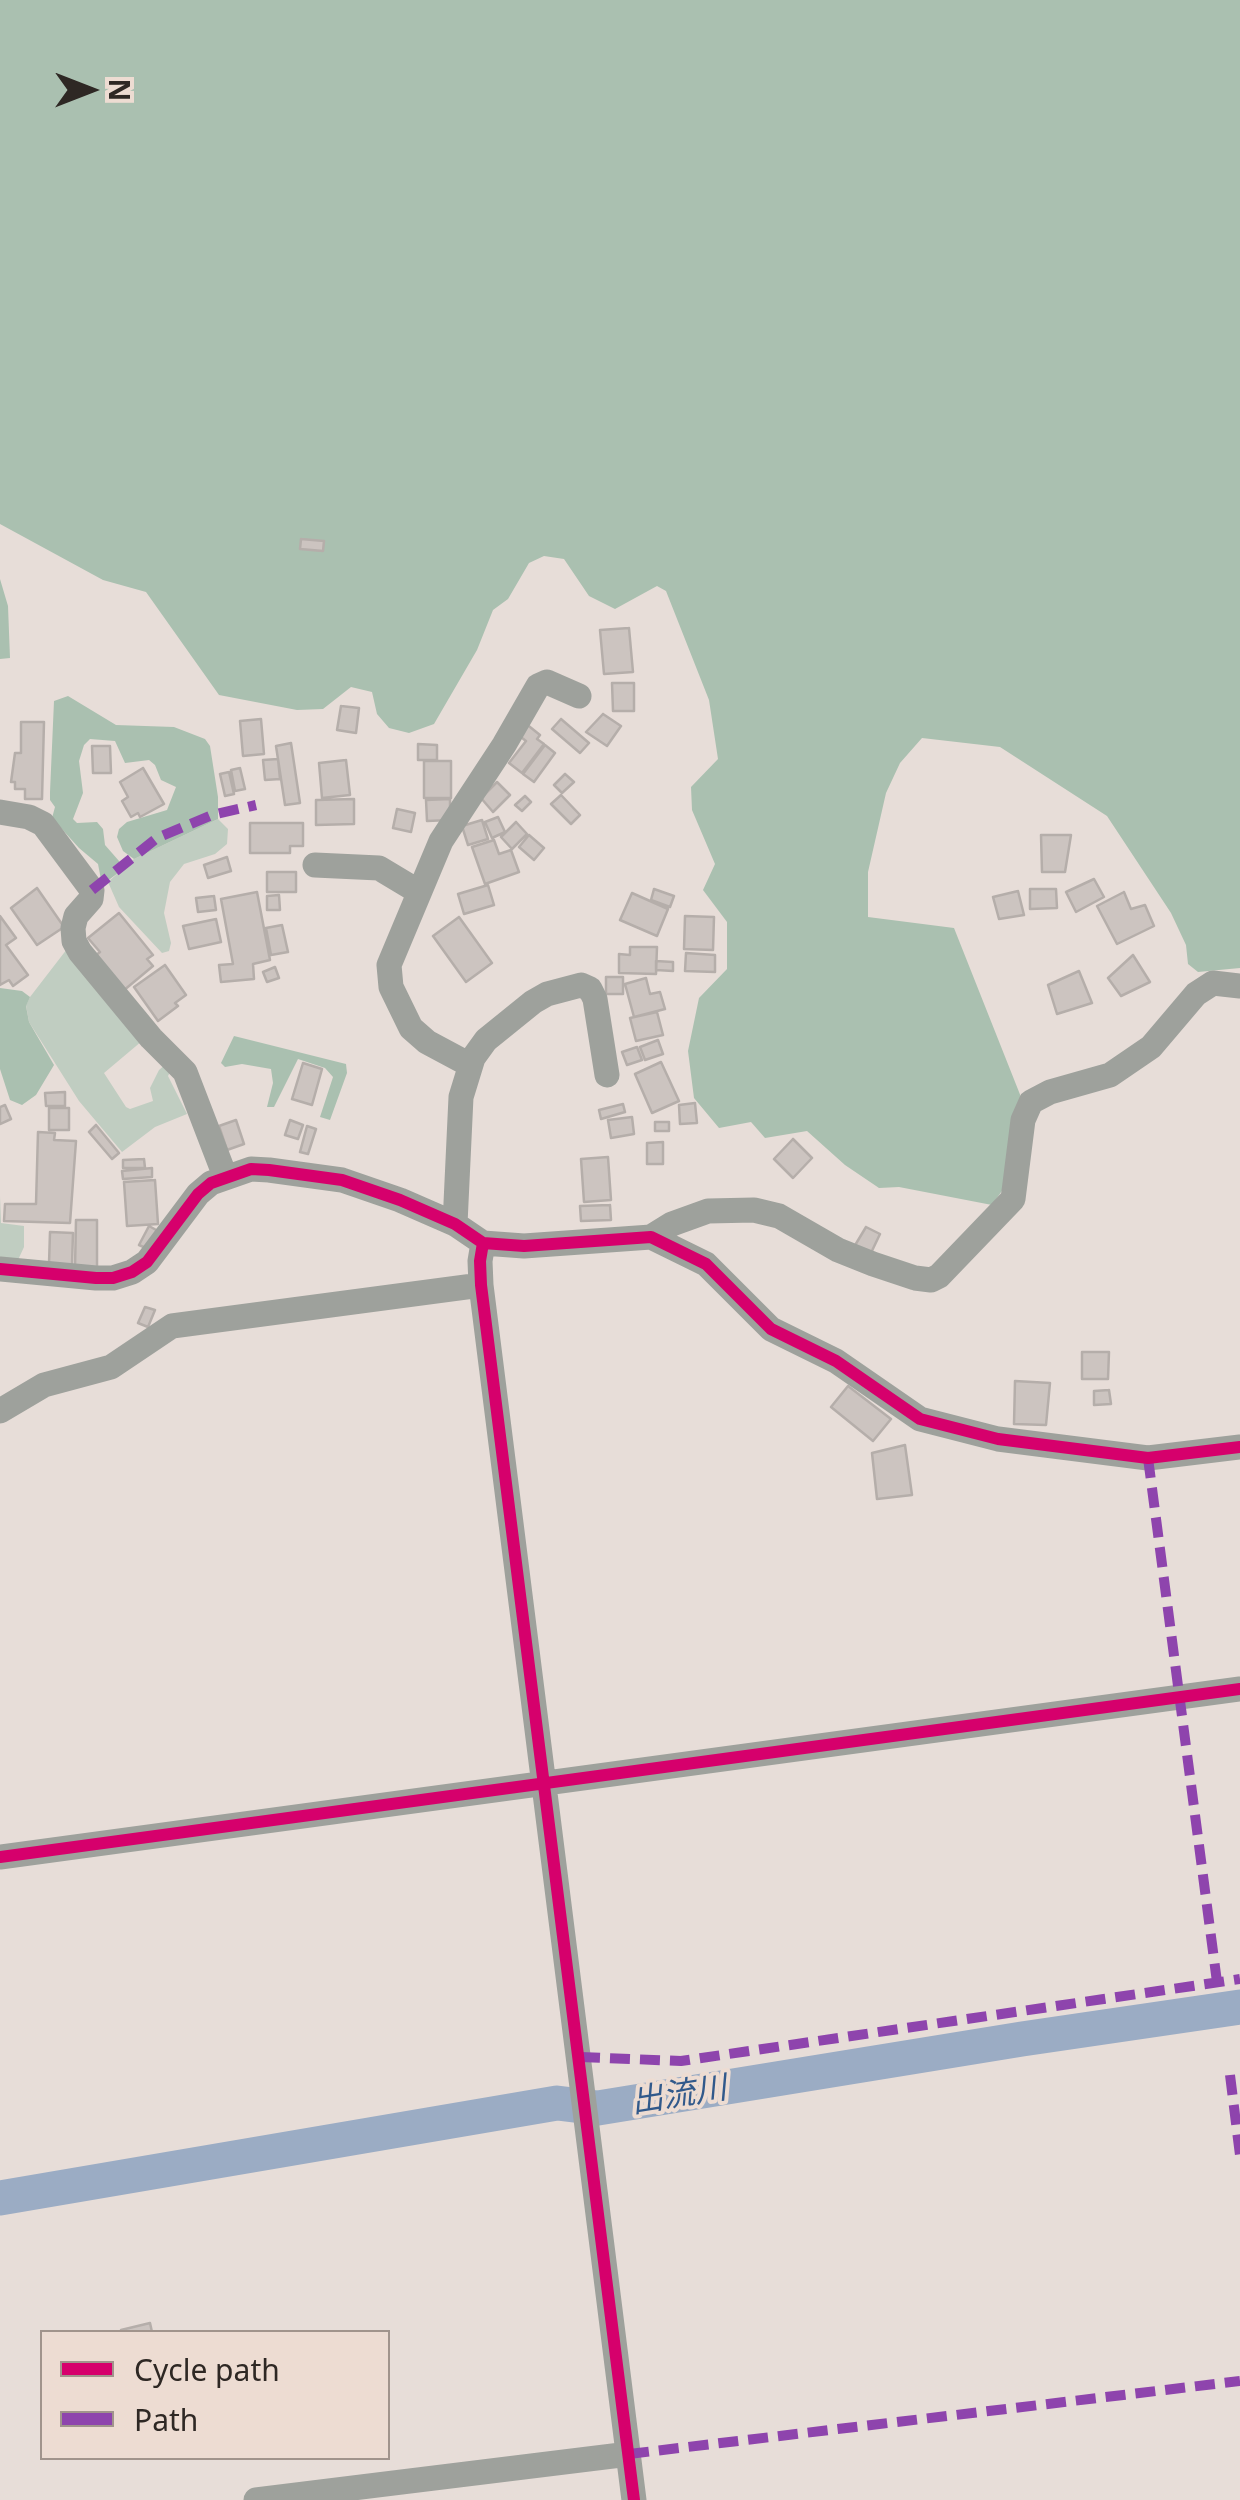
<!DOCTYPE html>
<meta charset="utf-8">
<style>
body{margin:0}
#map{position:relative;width:1240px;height:2500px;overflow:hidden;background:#e7ddd8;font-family:"Noto Sans",sans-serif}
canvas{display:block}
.legend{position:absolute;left:40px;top:2330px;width:350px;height:130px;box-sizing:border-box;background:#eddcd2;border:2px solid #a1948c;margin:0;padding:12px 18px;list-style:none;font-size:30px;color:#2e2824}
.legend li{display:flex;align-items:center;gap:20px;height:50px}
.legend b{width:50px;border:2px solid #a1948c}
.north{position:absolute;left:40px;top:40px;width:100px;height:100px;-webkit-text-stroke:8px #eddcd2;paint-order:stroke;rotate:90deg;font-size:28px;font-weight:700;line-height:40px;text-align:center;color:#2e2824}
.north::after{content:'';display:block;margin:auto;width:35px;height:45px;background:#2e2824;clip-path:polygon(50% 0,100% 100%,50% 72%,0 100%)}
</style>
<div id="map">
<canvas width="1240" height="2500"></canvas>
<ul class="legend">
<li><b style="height:12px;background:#d6006c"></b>Cycle path</li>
<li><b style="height:12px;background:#8e44ad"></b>Path</li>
</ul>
<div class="north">N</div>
</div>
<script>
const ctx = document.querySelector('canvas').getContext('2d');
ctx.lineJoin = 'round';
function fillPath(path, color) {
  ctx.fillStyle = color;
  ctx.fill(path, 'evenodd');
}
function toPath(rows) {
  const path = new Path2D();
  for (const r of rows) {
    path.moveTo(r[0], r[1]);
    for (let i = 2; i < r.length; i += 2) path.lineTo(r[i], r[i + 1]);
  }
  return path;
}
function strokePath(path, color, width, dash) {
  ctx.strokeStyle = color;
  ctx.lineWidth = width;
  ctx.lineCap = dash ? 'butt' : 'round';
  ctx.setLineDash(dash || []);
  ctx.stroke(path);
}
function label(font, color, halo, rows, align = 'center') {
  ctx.font = font + ' "Noto Sans","Noto Sans JP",sans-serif';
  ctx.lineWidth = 8;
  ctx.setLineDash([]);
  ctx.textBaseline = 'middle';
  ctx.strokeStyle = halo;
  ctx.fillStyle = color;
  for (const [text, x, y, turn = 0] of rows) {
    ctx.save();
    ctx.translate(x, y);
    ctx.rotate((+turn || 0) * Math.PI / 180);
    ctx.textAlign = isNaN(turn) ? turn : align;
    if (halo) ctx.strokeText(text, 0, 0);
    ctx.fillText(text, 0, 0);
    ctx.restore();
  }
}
fillPath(toPath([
 [218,819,228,829,227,844,215,854,184,864,170,882,164,913,171,943,169,951,162,953,119,907,108,882,134,859],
 [67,949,142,1041,104,1073,126,1107,130,1109,153,1101,150,1088,159,1070,166,1064,171,1070,168,1076,187,1114,155,1127,122,1152,79,1101,29,1022,26,1005,30,997],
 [0,1196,1,1223,24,1226,24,1247,18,1260,0,1259]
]), '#c0cdc1');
fillPath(toPath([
 [0,0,1240,0,1240,968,1198,972,1188,964,1186,945,1171,913,1107,816,1000,747,922,738,900,763,886,793,868,872,868,917,954,928,1021,1097,1013,1175,992,1205,899,1187,879,1188,845,1165,807,1131,765,1138,751,1122,719,1128,694,1098,688,1051,699,998,727,969,727,922,703,890,715,864,692,810,691,787,718,759,709,700,666,591,657,586,615,609,589,596,564,559,544,556,529,563,508,599,493,610,477,650,434,724,409,733,389,728,377,714,372,692,351,687,323,709,297,710,219,695,146,592,103,580,0,524],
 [0,579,8,606,10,658,0,659],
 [68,696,116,725,174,727,205,739,210,746,218,797,218,819,134,859,123,851,117,837,119,829,127,822,167,810,176,787,161,780,155,765,149,760,125,763,115,741,90,739,84,745,79,761,83,793,73,819,77,823,97,822,103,829,105,845,119,861,122,870,102,885,98,864,79,848,52,818,55,807,50,800,50,792,54,701],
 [0,988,22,991,30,997,26,1006,29,1022,54,1065,36,1095,22,1105,10,1100,0,1069],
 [234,1036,346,1064,347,1073,330,1120,320,1117,333,1077,325,1068,298,1059,274,1107,267,1107,273,1083,271,1069,242,1064,225,1067,221,1063]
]), '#aac0b0');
strokePath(toPath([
 [0,2198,557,2103,598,2108,1022,2039,1240,2007]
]), '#9bacc4', 35);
const building = toPath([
 [301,539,324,541,323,551,300,549,301,539],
 [629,628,633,672,604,674,600,630,629,628],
 [612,683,634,683,634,711,613,711,612,683],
 [341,706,359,708,356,733,337,730,341,706],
 [603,714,621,726,607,746,586,732,603,714],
 [261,719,264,754,243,756,240,721,261,719],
 [561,719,589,743,580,753,552,729,561,719],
 [21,722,44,722,42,799,25,799,25,789,15,789,15,782,11,782,15,753,21,753,21,722],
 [525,723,540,735,537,739,544,744,522,773,509,763,526,741,517,734,525,723],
 [291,743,300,803,285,805,276,746,291,743],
 [418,744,437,745,437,760,418,760,418,744],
 [545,745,555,753,534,782,523,774,545,745],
 [92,746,110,746,111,773,93,773,92,746],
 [278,759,280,779,265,780,263,760,278,759],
 [346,760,350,795,322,798,319,763,346,760],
 [424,761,451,761,451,798,424,798,424,761],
 [143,768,164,804,140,817,138,813,131,817,122,801,128,797,120,782,143,768],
 [240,768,245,789,235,791,231,770,240,768],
 [229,772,234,794,225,796,220,774,229,772],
 [565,774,574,782,562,793,554,785,565,774],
 [497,782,510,795,493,812,481,798,497,782],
 [561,795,580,815,571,824,551,804,561,795],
 [525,796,531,802,522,811,515,805,525,796],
 [354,799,354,824,316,825,316,800,354,799],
 [450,799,450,820,427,821,426,800,450,799],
 [397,809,415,813,411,832,393,828,397,809],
 [498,817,505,832,492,838,485,822,498,817],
 [482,820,488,839,468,845,462,826,482,820],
 [516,822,527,834,512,849,501,837,516,822],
 [250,823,303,823,303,846,290,846,290,853,250,853,250,823],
 [529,835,544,848,534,860,519,847,529,835],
 [1041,835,1071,835,1065,872,1042,872,1041,835],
 [494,840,499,854,511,850,519,872,485,884,472,847,494,840],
 [227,857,231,871,208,878,204,865,227,857],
 [267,872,296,872,296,892,267,892,267,872],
 [1094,879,1104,897,1076,912,1066,892,1094,879],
 [488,885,494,905,464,914,458,894,488,885],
 [37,888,64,927,37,945,11,908,37,888],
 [654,889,674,896,670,907,651,900,654,889],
 [1030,889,1056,889,1057,908,1030,909,1030,889],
 [1018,891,1024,915,999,919,993,897,1018,891],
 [257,892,270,960,253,964,254,979,221,982,219,965,233,964,221,899,257,892],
 [1124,892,1131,909,1145,905,1154,926,1117,944,1097,906,1124,892],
 [632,893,668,909,657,936,620,920,632,893],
 [279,895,280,910,267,910,267,896,279,895],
 [214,896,216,910,198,912,196,898,214,896],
 [119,913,153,955,147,959,153,966,123,991,95,956,100,952,88,938,119,913],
 [0,916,16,938,6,945,28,975,13,986,9,980,0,985,0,916],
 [685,916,714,917,713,950,684,949,685,916],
 [459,917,492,963,466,982,433,936,459,917],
 [216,919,221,942,189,949,183,926,216,919],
 [282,925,288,952,271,955,266,928,282,925],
 [630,947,657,947,656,974,619,973,619,954,630,955,630,947],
 [686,953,715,955,715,972,685,971,686,953],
 [1133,955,1150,982,1121,996,1108,978,1133,955],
 [656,961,673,962,673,971,656,970,656,961],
 [165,965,186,995,175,1003,178,1006,158,1021,134,987,165,965],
 [275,967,279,978,267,982,263,972,275,967],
 [1079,971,1092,1003,1057,1014,1048,985,1079,971],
 [606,977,623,977,623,994,606,994,606,977],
 [646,978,650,994,660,992,665,1009,634,1017,625,984,646,978],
 [657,1012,663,1035,636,1041,630,1018,657,1012],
 [658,1040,663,1054,645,1060,640,1047,658,1040],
 [637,1047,642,1060,627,1065,622,1052,637,1047],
 [661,1062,679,1101,652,1113,635,1074,661,1062],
 [303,1063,322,1069,312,1105,292,1099,303,1063],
 [65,1092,65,1106,46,1106,45,1093,65,1092],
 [695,1103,697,1123,680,1124,679,1105,695,1103],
 [623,1104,625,1112,601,1119,599,1110,623,1104],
 [5,1105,11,1119,0,1124,0,1107,5,1105],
 [49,1108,69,1108,69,1130,49,1130,49,1108],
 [632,1117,634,1134,611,1138,608,1120,632,1117],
 [236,1120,244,1144,227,1150,219,1126,236,1120],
 [290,1120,303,1125,298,1139,285,1135,290,1120],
 [655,1122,669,1122,669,1131,655,1131,655,1122],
 [96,1125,119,1153,112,1159,89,1132,96,1125],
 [307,1126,316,1129,308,1154,300,1152,307,1126],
 [38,1132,55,1133,54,1140,76,1141,70,1223,4,1221,5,1204,36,1204,38,1132],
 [793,1139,812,1158,793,1178,774,1159,793,1139],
 [663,1142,663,1164,647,1164,647,1143,663,1142],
 [608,1157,611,1200,584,1202,581,1159,608,1157],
 [144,1159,145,1168,123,1168,123,1160,144,1159],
 [152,1168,152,1177,123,1179,122,1171,152,1168],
 [155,1180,158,1224,127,1226,124,1182,155,1180],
 [610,1205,611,1220,581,1221,580,1206,610,1205],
 [76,1220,97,1220,97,1268,75,1268,76,1220],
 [149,1226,158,1231,148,1249,139,1245,149,1226],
 [866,1227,880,1234,870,1255,854,1247,866,1227],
 [50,1232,73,1233,72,1265,49,1264,50,1232],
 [145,1307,155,1310,148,1327,138,1323,145,1307],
 [1082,1352,1109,1352,1108,1379,1082,1379,1082,1352],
 [1015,1381,1050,1383,1046,1425,1014,1424,1015,1381],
 [848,1386,891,1419,873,1441,831,1407,848,1386],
 [1109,1390,1111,1404,1094,1405,1094,1391,1109,1390],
 [905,1445,912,1495,877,1499,872,1453,905,1445],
 [150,2323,152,2332,121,2332,121,2330,150,2323]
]);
fillPath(building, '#ccc4c0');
strokePath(building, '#b5aeaa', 2.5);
strokePath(toPath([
 [0,812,29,817,43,824,92,890,91,899,76,916,73,928,74,941,80,952,151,1038,185,1072,225,1176],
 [315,865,379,868,419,892],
 [470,1065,427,1042,411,1028,391,987,389,965,441,841,504,745,538,686,547,682,579,696],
 [455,1224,461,1097,473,1058,486,1040,533,1002,547,994,581,985,590,989,595,999,607,1075],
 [651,1237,672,1224,708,1211,754,1210,779,1216,838,1250,873,1264,915,1278,931,1280,939,1276,1013,1199,1023,1120,1031,1102,1050,1092,1110,1075,1151,1047,1196,994,1213,983,1240,986],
 [483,1243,480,1261,481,1285,634,2500],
 [0,1269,96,1278,113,1278,132,1272,147,1262,198,1194,211,1183,251,1169,269,1170,342,1180,400,1200,455,1224,483,1243,524,1246,651,1237,706,1264,771,1329,836,1361,920,1419,998,1439,1148,1458,1240,1447],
 [0,1411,44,1385,111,1367,172,1326,481,1285],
 [0,1857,1240,1689],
 [256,2500,629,2454]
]), '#9ea19c', 25);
strokePath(toPath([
 [92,890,157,838,212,815,256,805],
 [1148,1458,1217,1982],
 [580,2057,681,2061,1240,1979],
 [1230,2075,1240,2155],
 [629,2454,1240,2381]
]), '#8e44ad', 10, [20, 10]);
strokePath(toPath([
 [483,1243,480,1261,481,1285,634,2500],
 [0,1269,96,1278,113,1278,132,1272,147,1262,198,1194,211,1183,251,1169,269,1170,342,1180,400,1200,455,1224,483,1243,524,1246,651,1237,706,1264,771,1329,836,1361,920,1419,998,1439,1148,1458,1240,1447],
 [0,1857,1240,1689]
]), '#d6006c', 12);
label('italic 32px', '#31598b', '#eddcd2', [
 ["出流川",679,2096,-9]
]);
</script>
